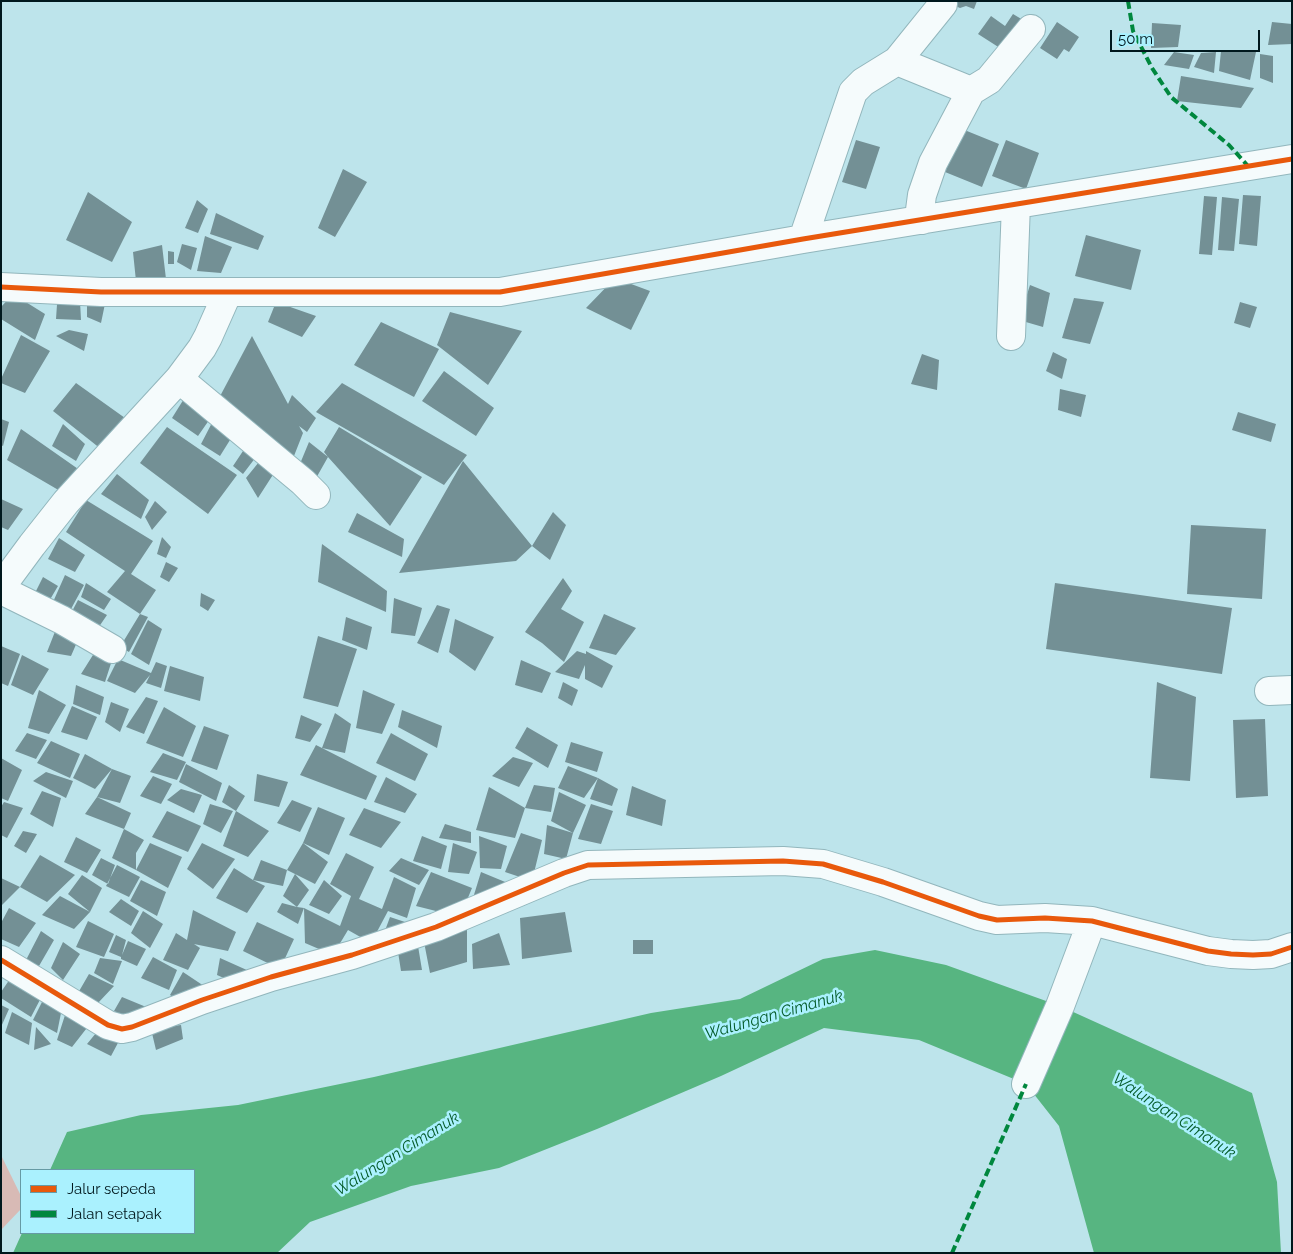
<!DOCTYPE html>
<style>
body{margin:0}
#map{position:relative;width:1293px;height:1254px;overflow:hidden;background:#bde4eb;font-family:Raleway,sans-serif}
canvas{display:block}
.frame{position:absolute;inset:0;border:2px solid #00181d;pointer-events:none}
.legend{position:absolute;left:20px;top:1169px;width:175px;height:65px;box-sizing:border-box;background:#aaf1fe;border:1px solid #669aa4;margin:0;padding:6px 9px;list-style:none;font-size:15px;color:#00181d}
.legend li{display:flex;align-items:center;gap:10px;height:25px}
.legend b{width:25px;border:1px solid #669aa4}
.scale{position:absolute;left:1110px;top:30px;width:150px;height:22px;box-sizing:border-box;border:2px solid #00181d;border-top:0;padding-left:6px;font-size:15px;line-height:18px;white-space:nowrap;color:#00181d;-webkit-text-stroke:4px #aaf1fe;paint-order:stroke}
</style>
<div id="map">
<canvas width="1293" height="1254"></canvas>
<div class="frame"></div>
<ul class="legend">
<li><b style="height:6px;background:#e8590c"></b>Jalur sepeda</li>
<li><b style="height:6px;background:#00873e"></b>Jalan setapak</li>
</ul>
<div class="scale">50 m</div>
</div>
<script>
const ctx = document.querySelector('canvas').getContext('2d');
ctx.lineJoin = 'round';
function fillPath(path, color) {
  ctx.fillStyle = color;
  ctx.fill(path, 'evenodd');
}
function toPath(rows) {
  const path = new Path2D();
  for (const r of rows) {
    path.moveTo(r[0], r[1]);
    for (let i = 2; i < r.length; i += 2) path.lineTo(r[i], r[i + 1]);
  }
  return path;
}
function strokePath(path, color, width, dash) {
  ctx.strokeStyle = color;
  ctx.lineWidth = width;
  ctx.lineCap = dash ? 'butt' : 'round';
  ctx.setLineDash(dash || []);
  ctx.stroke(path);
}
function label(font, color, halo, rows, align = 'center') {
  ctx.font = font + ' Raleway,sans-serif';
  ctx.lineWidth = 5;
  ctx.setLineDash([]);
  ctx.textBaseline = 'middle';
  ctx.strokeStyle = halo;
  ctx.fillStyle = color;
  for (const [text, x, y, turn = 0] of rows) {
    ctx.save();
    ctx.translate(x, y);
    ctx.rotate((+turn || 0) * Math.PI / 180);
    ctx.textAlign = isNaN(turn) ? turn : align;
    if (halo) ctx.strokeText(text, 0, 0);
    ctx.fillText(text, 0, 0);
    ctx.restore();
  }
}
fillPath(toPath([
 [1,1155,21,1196,21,1209,1,1230]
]), '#d8bab5');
fillPath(toPath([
 [875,950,946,965,1060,1006,1252,1093,1277,1182,1281,1253,1094,1253,1059,1126,1026,1084,919,1040,824,1028,721,1076,597,1129,499,1168,411,1186,310,1222,277,1253,13,1253,22,1233,194,1233,194,1170,50,1170,67,1132,141,1115,238,1105,374,1077,651,1013,740,999,823,959]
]), '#57b581');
fillPath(toPath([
 [944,1,977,1,974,9,966,6,960,8],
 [1013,14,1023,20,1003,50,978,34,991,16,1005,26],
 [1057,22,1079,37,1069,52,1064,49,1057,59,1040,48],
 [1272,22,1292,24,1292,44,1268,45],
 [1152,23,1181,25,1178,47,1151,48],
 [1221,51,1256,52,1250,80,1219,71],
 [1174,52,1194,55,1189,69,1164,65],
 [1216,52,1214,73,1194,67,1201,53],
 [1260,54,1273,56,1273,83,1260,78],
 [1181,76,1254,88,1241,108,1177,101],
 [962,129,999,144,982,187,945,172],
 [856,140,880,147,866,189,842,182],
 [1006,140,1039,153,1026,189,992,176],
 [343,169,367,182,335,237,318,228],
 [88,192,132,222,112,262,66,240],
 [1243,195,1261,196,1257,246,1239,244],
 [1204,196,1217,197,1212,255,1199,254],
 [1222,197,1239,199,1234,251,1218,250],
 [197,200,208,209,198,233,185,228],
 [216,213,264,236,258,250,210,234],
 [1086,235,1141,250,1131,290,1075,276],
 [205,236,232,247,221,273,197,271],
 [182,244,197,248,191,270,177,262],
 [162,245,166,279,136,281,133,252],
 [168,251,174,252,174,264,168,264],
 [615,278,650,291,631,330,586,308],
 [1030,285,1050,293,1043,327,1019,320],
 [58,290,80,301,81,320,56,319],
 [13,294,45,314,35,340,1,319,1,307],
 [87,298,106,299,101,323,87,317],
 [1074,298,1104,302,1090,344,1062,338],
 [276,302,316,316,302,337,268,322],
 [1240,302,1257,307,1250,328,1234,323],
 [450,312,522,331,488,385,437,345],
 [381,322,439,349,414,397,354,365],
 [69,330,88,334,84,351,56,336],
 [21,335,50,351,25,393,1,383,1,379],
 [252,336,288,404,292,395,316,418,307,432,299,426,303,433,292,461,218,400],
 [1053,352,1067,359,1062,379,1046,371],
 [922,354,939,360,937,390,911,384],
 [444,371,494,408,476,436,422,401],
 [76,383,125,418,106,453,53,411],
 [342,383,467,455,444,485,316,412],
 [1060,389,1086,395,1081,417,1058,410],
 [187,394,214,413,198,436,172,418],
 [1238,412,1276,424,1271,442,1232,430],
 [215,417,235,432,220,456,201,444],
 [1,419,9,422,3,446,1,445],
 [63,424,85,444,76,461,52,446],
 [167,427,237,475,208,514,140,463],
 [339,427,422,477,390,526,328,457,315,480,297,471,309,442,328,457,324,452],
 [21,429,81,471,67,495,7,460],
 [247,445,259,453,243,474,233,466],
 [263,457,276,470,258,498,246,478],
 [463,461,532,546,516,561,399,573],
 [117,474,149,500,141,519,101,494],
 [1,499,23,509,8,530,1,527],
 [86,500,153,541,131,574,156,590,140,614,107,592,125,571,66,532],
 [155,501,167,512,152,530,145,517],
 [553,512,566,525,550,560,532,546],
 [357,513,404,539,402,557,348,532],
 [1191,525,1266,529,1262,599,1187,594],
 [162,537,171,547,166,558,157,554],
 [59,538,85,555,75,572,48,559],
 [322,544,387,591,386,612,318,582],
 [166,562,178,568,169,582,160,577],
 [65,575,84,585,65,620,49,611],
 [43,577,58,586,45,608,32,599],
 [563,578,572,591,561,609,584,622,564,662,542,643,525,632],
 [86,583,111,599,104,610,81,597],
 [1055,583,1232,608,1222,674,1046,649],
 [201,593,215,600,208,611,200,606],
 [394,598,422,608,415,636,391,633],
 [78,600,107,615,94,634,68,619],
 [437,605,450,609,438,653,417,643],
 [140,614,148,617,129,652,120,647],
 [604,614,636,628,616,655,589,648],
 [346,617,372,627,367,650,342,640],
 [455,619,494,637,475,671,449,652],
 [148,620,162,629,149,665,131,654],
 [58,624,81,633,71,656,47,652],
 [318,636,357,649,338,707,303,698],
 [1,646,20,654,8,686,1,683],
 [98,647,113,657,105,682,81,674],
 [577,651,586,654,586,651,613,666,602,688,585,679,585,665,579,679,555,672],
 [22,655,49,669,33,695,11,685],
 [118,659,151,673,156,662,167,666,161,688,146,683,150,675,135,693,107,681],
 [521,660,551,673,542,693,515,685],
 [170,666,204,677,200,701,164,691],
 [563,682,578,690,572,706,558,698],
 [1157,682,1196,697,1190,781,1150,778],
 [76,685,104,697,100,715,73,704],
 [39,690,66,705,49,734,28,728],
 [363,690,395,704,382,734,356,728],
 [146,697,158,701,144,734,126,727],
 [111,702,129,709,120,732,105,722],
 [72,706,97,717,87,740,61,732],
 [164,707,196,726,183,757,146,743],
 [402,710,442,726,437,748,398,727],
 [335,713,351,724,345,753,322,748,377,776,366,800,300,775,316,745,322,748],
 [301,715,322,724,310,742,295,738],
 [1265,719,1268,796,1236,798,1233,720],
 [204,726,229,735,217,770,191,761],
 [527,727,558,745,548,768,515,748],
 [27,733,47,740,36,759,15,751],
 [391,733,428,754,415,781,376,763],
 [51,741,80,754,70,778,37,763],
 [571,742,603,752,597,772,565,762],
 [163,753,186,762,177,780,150,772],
 [85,754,112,769,131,776,120,803,97,797,112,769,95,789,73,778],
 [513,757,533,763,519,787,492,776],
 [1,758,22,770,8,801,1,798],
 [186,764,222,783,216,801,179,782],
 [568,766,598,778,584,798,558,788],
 [46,772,73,781,66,798,33,781],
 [257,774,288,782,279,807,254,801],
 [153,776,172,784,161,804,140,796],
 [386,777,417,794,405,813,374,802],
 [598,778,618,789,612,806,590,799],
 [229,785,245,796,236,811,269,831,248,857,223,846,236,811,222,802],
 [534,785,555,788,551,812,525,808],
 [632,786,666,800,662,826,626,815],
 [489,787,525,808,515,838,476,830],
 [181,789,202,795,194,813,167,800],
 [42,791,61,798,53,827,30,814],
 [559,792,586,805,573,833,566,859,544,854,547,825,573,833,551,821],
 [97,797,131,813,124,829,85,814],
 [292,800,312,808,300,832,277,823],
 [4,802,23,808,7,838,1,835,1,807],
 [210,804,233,811,221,833,203,824],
 [591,804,613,811,601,844,578,839],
 [318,807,345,818,329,855,303,843,328,862,315,884,295,874,309,890,297,907,304,908,340,926,351,896,330,884,346,853,374,867,359,899,382,909,394,877,416,888,407,918,388,911,371,943,348,930,333,955,305,943,304,908,298,924,277,912,282,903,297,907,283,896,295,874,287,870,283,886,253,880,265,886,247,913,216,898,234,868,253,880,261,860,287,870,303,843],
 [364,808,401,822,381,848,349,835],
 [167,811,201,826,188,852,152,837],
 [445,824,471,832,471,843,439,838],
 [124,829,144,840,136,853,136,870,112,858],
 [23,831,37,834,26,853,14,846],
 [521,833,542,840,532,881,505,872],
 [422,836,447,846,441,869,413,861],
 [479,836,507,846,501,869,480,868],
 [76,837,101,850,87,873,64,862],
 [150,843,182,857,168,888,136,870],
 [202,843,235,859,213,889,187,869],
 [453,843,477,852,469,874,448,872],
 [40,855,75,875,47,902,20,887],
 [101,858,115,865,108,884,92,875],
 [401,858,429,870,419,885,389,871],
 [117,865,140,877,129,897,106,886],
 [431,872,472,888,460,917,416,906],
 [481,872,510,884,473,898],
 [82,875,102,888,90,912,74,929,42,915,60,896,90,912,68,894],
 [1,878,20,887,1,906],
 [141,880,166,892,157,916,130,901],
 [324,880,342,896,329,914,309,905],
 [121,899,139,911,131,926,109,912],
 [9,908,36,923,19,947,1,939,1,923],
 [193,910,236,932,228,951,194,944,200,948,188,970,163,960,176,933,187,940],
 [143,911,163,924,150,948,131,933],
 [565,912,572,952,522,959,520,918],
 [390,917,414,925,383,936],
 [88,921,114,934,104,957,76,947],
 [257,922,294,939,280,969,243,951],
 [467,929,467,962,430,973,424,942],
 [41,931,54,940,39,966,26,960],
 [499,933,510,965,473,969,472,944],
 [116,935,126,940,122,955,128,941,146,949,137,966,121,959,121,957,109,952],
 [633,940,653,940,653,954,633,954],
 [63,942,80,954,63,980,51,968],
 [418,946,422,970,401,971,398,952],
 [153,957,177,970,169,990,141,978],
 [100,958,122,961,113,984,94,973],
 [220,958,249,971,235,983,217,975],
 [183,972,204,986,187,1006,170,995],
 [89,974,114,986,98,1003,78,993],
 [12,976,43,994,31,1017,1,998,1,992],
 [122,997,151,1009,140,1024,114,1011],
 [44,998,62,1008,57,1033,33,1020],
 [1,1005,9,1009,1,1027],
 [12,1012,32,1023,29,1045,5,1033],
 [66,1012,90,1024,72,1047,57,1040],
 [181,1025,183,1039,156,1050,151,1029],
 [36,1027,51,1044,34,1050],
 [101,1027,119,1041,111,1056,87,1044]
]), '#739095');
const minor = toPath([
 [897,61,971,91],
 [922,220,920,210,922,195,933,163,971,91,989,80,1031,29],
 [803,239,853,92,863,82,897,61,943,4],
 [1,287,101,292,500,292,803,239,1292,159],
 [1011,336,1016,204],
 [179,379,303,482,316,495],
 [1,587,32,545,66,502,179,379,202,348,208,337,228,292],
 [1,590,62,620,112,649],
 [1269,691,1292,690],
 [1,960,108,1025,122,1029,132,1027,202,1000,271,977,352,955,436,927,564,873,588,865,783,861,823,864,883,882,979,916,997,920,1045,918,1092,921,1208,951,1231,954,1253,955,1271,954,1292,947],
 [1026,1084,1060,1006,1092,921]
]);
strokePath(minor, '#92b6bc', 30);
strokePath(minor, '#f5fbfc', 28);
strokePath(toPath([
 [1128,1,1133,31,1152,68,1171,97,1229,145,1248,166],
 [952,1253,1026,1084]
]), '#00873e', 4, [8, 4]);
strokePath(toPath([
 [1,287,101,292,500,292,803,239,1292,159],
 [1,960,108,1025,122,1029,132,1027,202,1000,271,977,352,955,436,927,564,873,588,865,783,861,823,864,883,882,979,916,997,920,1045,918,1092,921,1208,951,1231,954,1253,955,1271,954,1292,947]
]), '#e8590c', 5);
label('italic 16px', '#055b29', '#aaf1fe', [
 ["Walungan Cimanuk",774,1015,-16],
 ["Walungan Cimanuk",1174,1116,33],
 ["Walungan Cimanuk",397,1154,-32]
]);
</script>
